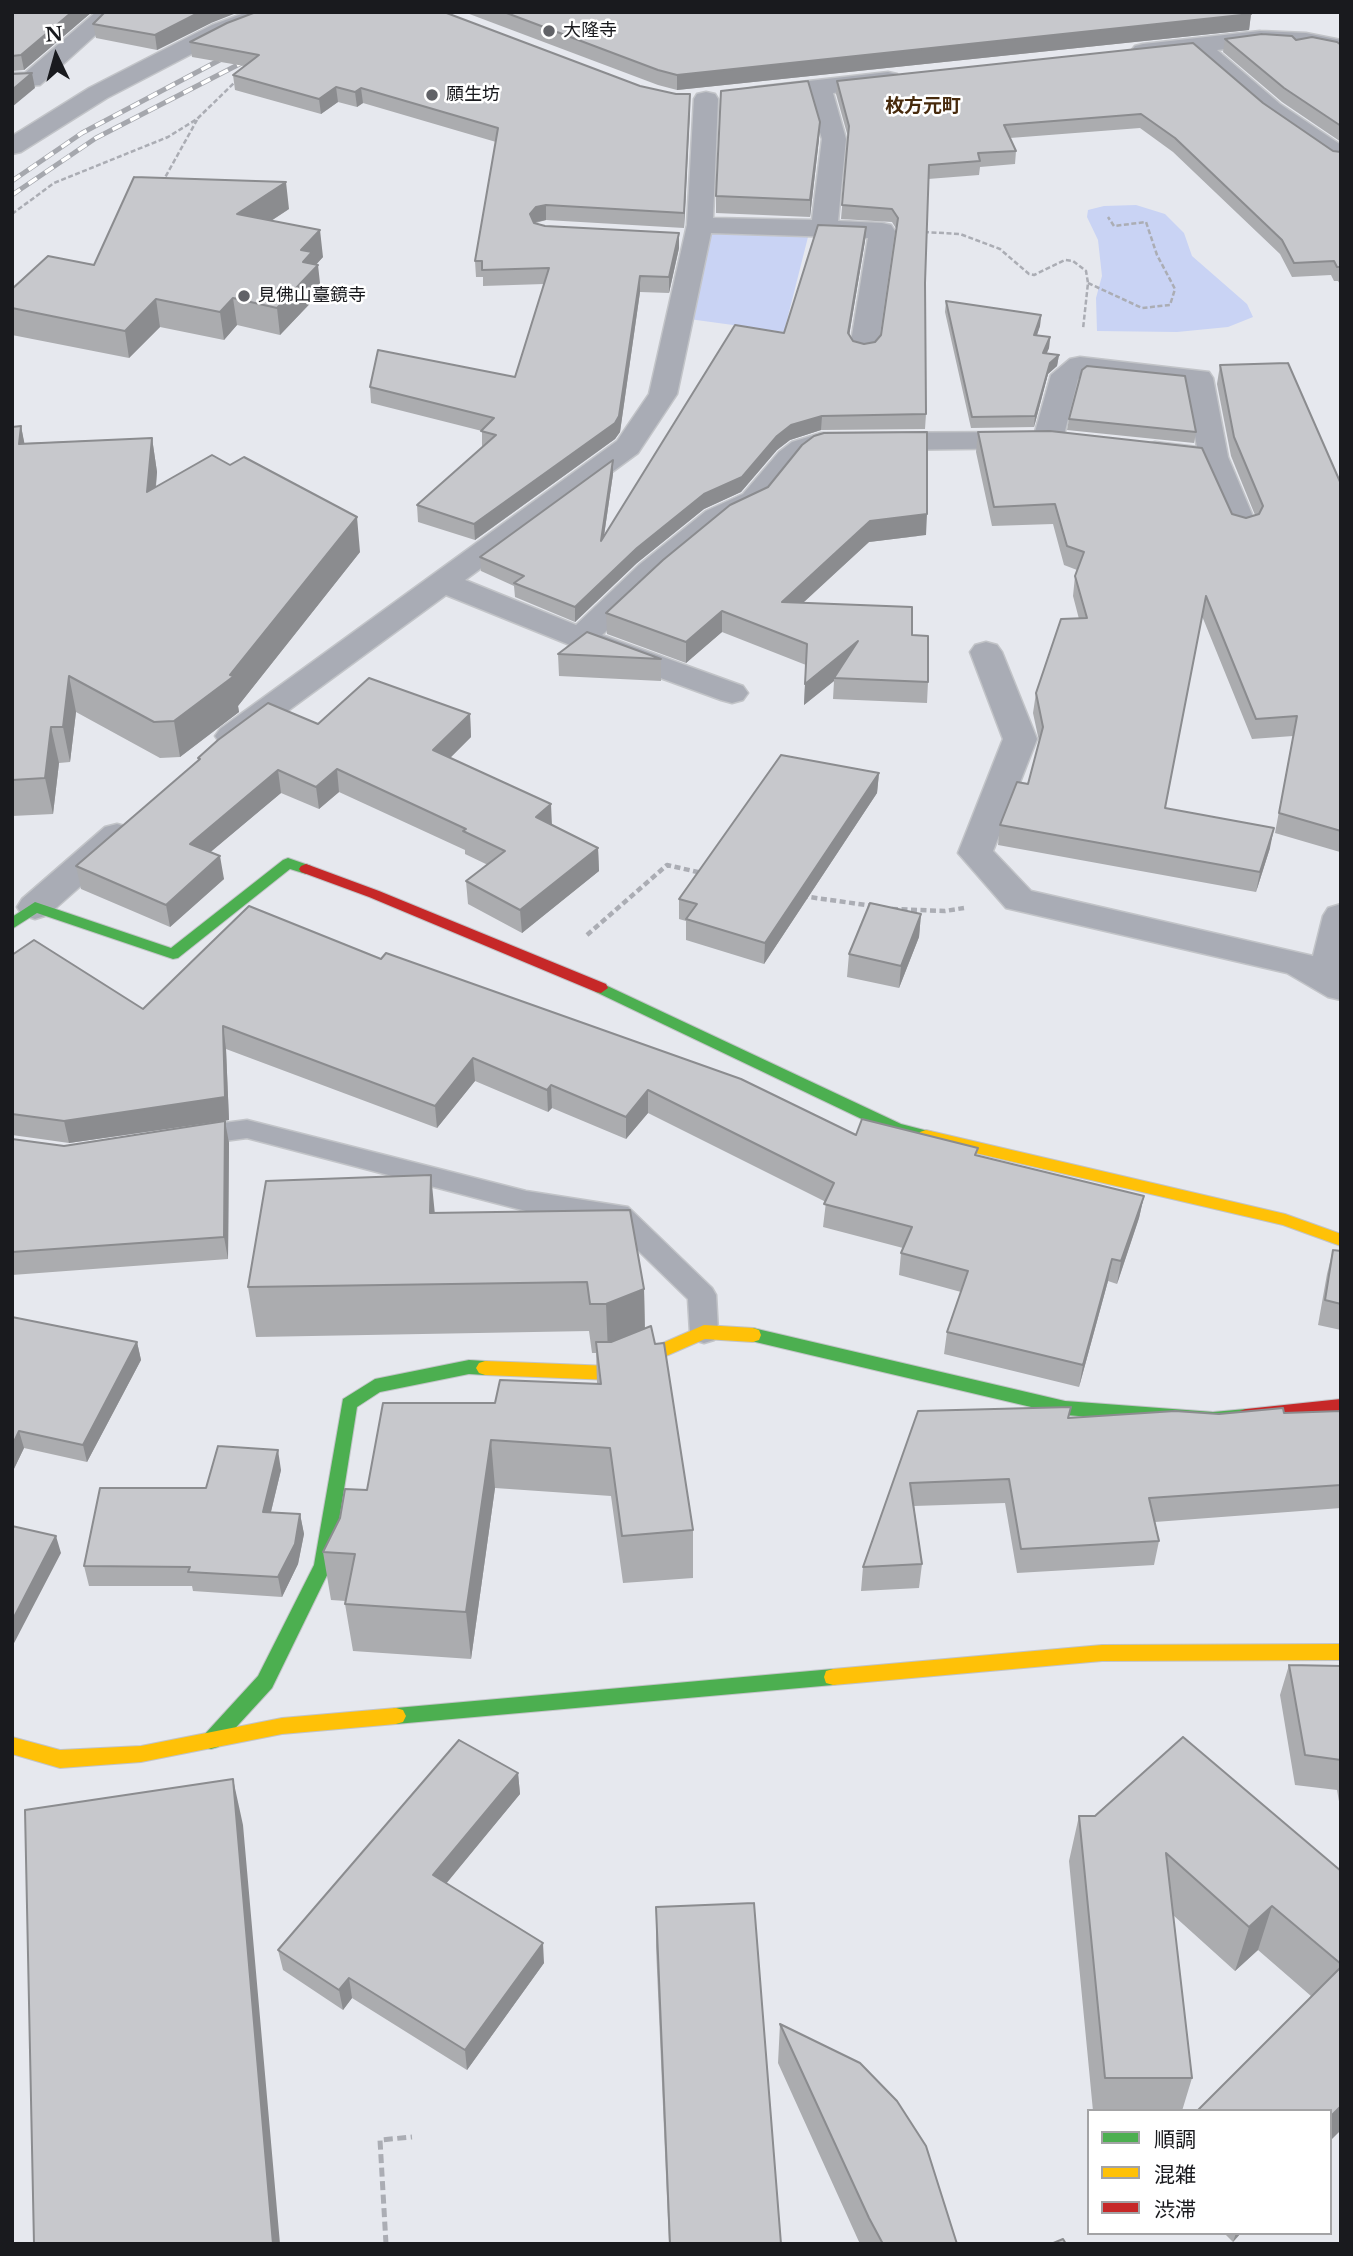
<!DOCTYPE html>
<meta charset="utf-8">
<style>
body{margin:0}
#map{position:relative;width:1353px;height:2256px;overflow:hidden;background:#e6e8ee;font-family:"Libre Baskerville","Noto Sans JP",serif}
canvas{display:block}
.frame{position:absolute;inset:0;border:14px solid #191a1e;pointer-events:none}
.legend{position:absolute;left:1087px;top:2109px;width:245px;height:126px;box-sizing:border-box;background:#fff;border:2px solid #a3a3a5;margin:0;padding:9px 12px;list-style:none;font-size:21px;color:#191a1e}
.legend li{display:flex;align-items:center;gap:14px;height:35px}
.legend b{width:35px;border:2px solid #a3a3a5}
.north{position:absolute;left:21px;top:21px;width:70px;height:70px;-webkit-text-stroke:5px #fff;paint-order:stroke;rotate:355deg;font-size:19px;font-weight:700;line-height:28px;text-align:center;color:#191a1e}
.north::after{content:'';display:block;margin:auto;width:24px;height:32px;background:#191a1e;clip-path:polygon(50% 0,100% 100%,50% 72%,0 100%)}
</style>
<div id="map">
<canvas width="1353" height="2256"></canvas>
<div class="frame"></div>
<ul class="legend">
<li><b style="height:9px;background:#4caf50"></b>順調</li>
<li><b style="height:9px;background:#ffc107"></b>混雑</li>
<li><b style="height:9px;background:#c62828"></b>渋滞</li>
</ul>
<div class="north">N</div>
</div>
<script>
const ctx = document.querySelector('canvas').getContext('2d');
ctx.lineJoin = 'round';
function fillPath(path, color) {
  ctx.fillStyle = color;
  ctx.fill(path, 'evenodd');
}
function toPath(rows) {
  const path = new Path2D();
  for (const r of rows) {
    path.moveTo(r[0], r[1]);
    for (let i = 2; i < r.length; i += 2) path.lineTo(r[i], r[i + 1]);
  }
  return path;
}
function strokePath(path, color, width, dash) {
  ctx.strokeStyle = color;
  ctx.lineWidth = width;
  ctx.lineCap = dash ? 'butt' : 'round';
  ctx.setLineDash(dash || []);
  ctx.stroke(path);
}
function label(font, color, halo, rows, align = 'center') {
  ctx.font = font + ' "Libre Baskerville","Noto Sans JP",serif';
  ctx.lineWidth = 5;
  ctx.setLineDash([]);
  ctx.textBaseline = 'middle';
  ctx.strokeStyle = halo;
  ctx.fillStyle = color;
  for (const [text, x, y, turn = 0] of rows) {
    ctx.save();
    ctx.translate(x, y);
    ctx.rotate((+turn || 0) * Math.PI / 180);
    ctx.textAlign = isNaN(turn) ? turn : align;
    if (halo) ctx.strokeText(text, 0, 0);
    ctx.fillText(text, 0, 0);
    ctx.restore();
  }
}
fillPath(toPath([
 [1136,205,1165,214,1184,233,1192,256,1247,304,1253,317,1228,327,1177,332,1097,331,1096,298,1102,276,1098,240,1087,217,1088,210,1104,206],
 [707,230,809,233,784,332,689,319]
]), '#c9d3f4');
const lane = toPath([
 [247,1120,526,1191,628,1207,712,1288,716,1295,718,1332,714,1340,704,1343,694,1340,690,1332,688,1299,610,1223,526,1211,247,1138,194,1145,185,1143,181,1136,185,1129,194,1127,247,1120]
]);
const street = toPath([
 [96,12,121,12,40,85,12,87,12,73,25,73,96,12],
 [247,12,280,12,277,17,228,35,107,98,21,152,12,154,12,136,89,88,212,25,247,12],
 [1260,31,1306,33,1341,40,1341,54,1306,47,1260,45,1217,50,1280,104,1341,145,1341,164,1332,162,1262,114,1192,53,1143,58,1135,56,1131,51,1135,46,1143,44,1260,31],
 [888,72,897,74,900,79,897,84,833,93,846,139,838,221,882,223,891,225,895,231,878,348,874,354,864,356,854,354,850,348,868,238,711,233,677,394,638,453,465,580,576,625,639,565,706,511,743,494,779,452,792,442,821,433,1035,432,1051,375,1070,359,1080,357,1209,372,1213,378,1228,457,1257,526,1253,532,1242,535,1231,532,1202,465,1155,460,1145,457,1140,451,1145,445,1155,442,1197,447,1186,385,1085,374,1078,379,1063,439,1058,445,1048,448,1038,445,1029,448,823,451,812,454,799,464,765,506,728,523,661,579,602,635,743,686,748,693,743,700,732,703,721,700,570,645,446,595,244,743,232,746,220,743,215,736,220,729,617,441,649,394,687,225,694,99,697,94,706,92,715,94,718,99,713,218,812,220,822,139,809,95,756,101,747,99,744,94,747,89,756,87,888,72],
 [986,642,997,645,1002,652,1037,739,993,851,1031,891,1313,956,1323,916,1328,908,1341,904,1341,1000,1328,997,1287,973,1006,908,958,853,1003,739,970,652,975,645,986,642],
 [117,824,129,827,134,835,129,843,48,915,35,919,22,915,17,907,22,899,105,827,117,824]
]);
const fast = toPath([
 [288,858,311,866,313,869,306,874,290,869,178,958,173,959,37,913,12,929,12,917,35,902,171,948,283,860,288,858],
 [601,983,901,1124,932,1132,934,1136,926,1142,891,1133,596,992,594,988,596,984,601,983],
 [753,1328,1065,1401,1213,1412,1246,1409,1252,1411,1255,1416,1252,1421,1246,1423,1213,1426,1065,1415,747,1340,745,1335,747,1330,753,1328],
 [469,1360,485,1361,491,1363,494,1368,491,1373,485,1375,469,1374,380,1392,357,1407,332,1565,272,1688,218,1747,211,1749,204,1747,201,1741,204,1735,258,1676,314,1565,343,1399,375,1379,469,1360],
 [833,1669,840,1671,842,1677,840,1683,833,1685,396,1724,389,1722,386,1716,389,1710,396,1708,833,1669]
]);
const slow = toPath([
 [926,1130,1285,1214,1341,1234,1341,1246,1283,1225,920,1140,918,1136,920,1132,926,1130],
 [704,1325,753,1328,759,1330,761,1335,759,1340,753,1342,705,1339,611,1380,485,1375,479,1373,476,1368,479,1363,485,1361,610,1366,704,1325],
 [1341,1644,1341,1660,1102,1661,833,1685,826,1683,824,1677,826,1671,833,1669,1102,1645,1341,1644],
 [396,1708,403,1710,406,1716,403,1722,396,1724,282,1734,141,1762,60,1768,12,1754,12,1737,60,1750,141,1746,282,1718,396,1708]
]);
const jam = toPath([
 [306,864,379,891,606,984,608,988,601,993,596,992,369,897,301,872,299,869,301,866,306,864],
 [1341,1399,1341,1413,1246,1423,1240,1421,1237,1416,1240,1411,1246,1409,1341,1399]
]);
strokePath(lane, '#c2c4c8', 3);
strokePath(street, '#c2c4c8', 3);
strokePath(fast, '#c2c4c8', 2);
strokePath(slow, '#c2c4c8', 2);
strokePath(jam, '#c2c4c8', 2);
strokePath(toPath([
 [162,183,197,120],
 [12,214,54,183,168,137,197,119,237,80],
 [924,232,960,234,1000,249,1029,274,1034,275,1065,260,1073,261,1086,271,1088,283,1083,329],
 [1088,283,1142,308,1170,305,1175,289,1157,255,1146,222,1114,226,1108,217]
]), '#abadb4', 2.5, [5, 2.5]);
strokePath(toPath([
 [802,896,873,906],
 [892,909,945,911,964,908],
 [587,935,667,865,702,873]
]), '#abadb4', 4.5, [6, 3.5]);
strokePath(toPath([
 [386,2244,380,2140,412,2137]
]), '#abadb4', 5, [9, 4.5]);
fillPath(lane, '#a9acb5');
fillPath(street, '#a9acb5');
fillPath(fast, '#4caf50');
fillPath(slow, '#ffc107');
fillPath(jam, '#c62828');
const rail = toPath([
 [12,181,82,133,233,53],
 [12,195,96,138,255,56]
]);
strokePath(rail, '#a5a7ad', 5);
strokePath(rail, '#fff', 3.5, [10]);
fillPath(toPath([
 [12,12,92,12,24,70,12,71],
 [464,12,1250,12,1251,14,1249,30,677,90,658,85],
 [211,23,157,50,96,38,93,24],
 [1225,39,1296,40,1341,45,1341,142,1282,102,1223,52],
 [190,42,640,86,676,94,690,94,684,228,546,220,536,223,545,226,679,233,679,248,669,293,640,292,620,432,615,439,475,540,418,522,417,505,482,447,482,431,371,403,370,387,515,377,544,284,483,286,483,277,476,277,475,261,496,142,363,103,357,107,338,102,321,114,235,90,233,75,244,66,192,57],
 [837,81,1263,103,1333,151,1341,152,1341,286,1338,281,1334,281,1331,275,1292,277,1280,254,1173,152,1140,128,1010,138,1016,151,1015,164,980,167,979,175,928,179,925,283,926,414,925,429,821,430,790,440,777,450,741,492,704,509,637,563,575,622,515,597,514,586,481,571,480,557,613,474,604,536,784,333,866,227,865,241,849,336,853,341,864,344,875,342,881,335,897,230,892,222,841,219,848,137,836,94],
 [819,139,810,217,716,213,716,196],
 [289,209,271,221,323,257,316,264,321,292,280,335,237,325,224,340,160,327,129,358,12,335,12,289],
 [946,301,1041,315,1040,326,1037,335,1050,337,1049,348,1046,354,1059,355,1057,366,1048,374,1034,427,971,428,945,312],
 [1220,365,1341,484,1340,852,1275,833,1293,736,1252,739,1202,616,1165,808,1270,848,1256,892,998,845,1000,825,1028,784,1039,741,1033,713,1036,693,1079,619,1073,596,1075,576,1077,570,1064,565,1053,524,992,526,976,452,978,432,1246,518,1255,515,1231,456,1217,384],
 [1069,419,1196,432,1194,443,1067,430],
 [21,426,24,443,152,438,157,472,156,487,360,552,238,706,239,712,180,757,160,758,76,712,70,762,59,763,53,814,12,816,12,427],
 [926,535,869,542,803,603,912,635,928,682,927,703,833,699,834,681,804,705,806,665,722,632,686,663,607,634,606,613,663,560],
 [558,654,661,659,661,681,559,676],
 [470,714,471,737,450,758,552,825,598,848,599,871,522,933,468,904,466,881,488,865,465,854,465,850,339,792,319,809,281,793,210,852,224,879,170,927,81,889,76,866,198,761,198,758,318,724],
 [879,773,877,793,764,964,686,940,686,921,679,919,679,899],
 [921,914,919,937,899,988,847,977,849,954],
 [12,955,143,1009,381,959,856,1135,977,1155,1144,1196,1139,1218,1117,1284,1108,1281,1079,1387,944,1354,947,1332,961,1292,899,1275,901,1253,903,1248,823,1227,826,1202,648,1113,626,1139,552,1108,548,1112,475,1081,437,1128,226,1049,229,1120,69,1143,12,1135],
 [225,1121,229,1143,228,1259,12,1275,12,1139,64,1146],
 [435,1213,644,1289,645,1328,693,1530,693,1578,623,1583,611,1496,495,1488,471,1659,353,1651,345,1604,346,1601,331,1600,323,1552,367,1490,495,1403,597,1383,596,1353,592,1353,589,1331,256,1337,248,1287],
 [1333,1250,1341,1251,1341,1330,1318,1325,1327,1274],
 [12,1317,137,1342,141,1360,87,1462,24,1448,12,1473],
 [918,1411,1069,1418,1341,1411,1341,1508,1155,1522,1159,1541,1154,1565,1017,1573,1005,1503,914,1506,922,1564,919,1588,861,1591,863,1567],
 [281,1470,271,1512,300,1514,304,1534,298,1564,282,1597,193,1591,192,1586,89,1586,84,1566,206,1488],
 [1289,1665,1341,1666,1341,1813,1337,1790,1295,1785,1280,1695],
 [518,1773,520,1794,446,1883,544,1963,467,2070,352,1998,343,2010,283,1970,278,1950],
 [1079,1816,1341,1871,1341,2130,1311,1996,1258,1950,1235,1971,1173,1915,1192,2078,1182,2111,1093,2111,1069,1861],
 [656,1907,781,2244,669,2244,656,1947],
 [780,2024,957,2244,860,2244,778,2063],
 [1224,2233,1241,2233,1233,2242]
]), '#abacaf');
fillPath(toPath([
 [72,12,92,12,24,70,21,55],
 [200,12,239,12,211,23,157,50,155,35],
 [1251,14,1249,30,677,90,677,75],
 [32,73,35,88,12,107,12,90],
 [336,87,338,102,321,114,319,99],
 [361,88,363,103,357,107,355,92],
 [690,94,690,110,684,228,684,213],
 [820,122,819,139,810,217,810,200],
 [286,182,289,209,240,241,237,214],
 [546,205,546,220,536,222,531,230,530,214,536,207],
 [866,227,865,241,847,348,848,333],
 [320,230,323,257,314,267,318,265,321,292,280,335,277,308,301,250],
 [679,233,679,248,669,293,669,277],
 [640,276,640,292,620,432,615,439,475,540,474,524],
 [233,298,237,325,224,340,220,312],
 [156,299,160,327,129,358,125,331],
 [1041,315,1040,326,1033,346,1034,335],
 [1050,337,1049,348,1042,364,1043,353],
 [1059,355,1057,366,1048,374,1034,427,1035,416,1050,363],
 [822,416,821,430,790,440,777,450,741,492,704,509,637,563,575,622,575,607,637,548,791,425],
 [21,426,28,461,19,444],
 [152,438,157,472,152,526,147,492],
 [613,460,613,474,601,556,601,541],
 [927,514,926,535,869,542,781,623,782,602,870,521],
 [357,517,360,552,238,706,239,712,180,757,174,721,230,675],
 [722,611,722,632,686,663,686,642],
 [858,641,834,678,834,681,804,705,805,684],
 [69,676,76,712,70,762,63,727],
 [470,714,471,737,435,773,433,750],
 [51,727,59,763,53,814,45,778],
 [337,769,339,792,319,809,316,787],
 [278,770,281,793,194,866,190,844],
 [879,773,877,793,764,964,765,943],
 [551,804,552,826,536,817],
 [1274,828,1270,848,1256,892,1260,872],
 [598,848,599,871,522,933,520,910],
 [220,856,224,879,170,927,166,905],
 [921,914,919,937,899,988,901,966],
 [223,1026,226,1049,229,1120,69,1143,64,1121],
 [473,1058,475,1081,437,1128,435,1106],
 [551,1085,552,1108,548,1112,547,1090],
 [648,1090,648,1113,626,1139,626,1117],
 [225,1121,229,1143,228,1259,224,1237],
 [431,1175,436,1225,430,1213],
 [1144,1196,1139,1218,1117,1284,1121,1261],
 [1112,1259,1108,1281,1079,1387,1083,1365],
 [644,1289,645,1338,608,1353,606,1304],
 [137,1342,141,1360,87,1462,83,1445],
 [19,1431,24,1448,12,1473,12,1446],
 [491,1440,495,1488,471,1659,466,1612],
 [278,1450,281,1470,266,1532,263,1512],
 [300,1514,304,1534,298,1564,282,1597,278,1577],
 [56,1536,61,1553,12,1647,12,1621],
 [518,1773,520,1794,436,1896,433,1875],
 [233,1779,243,1825,280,2244,273,2244],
 [1272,1906,1258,1950,1235,1971,1249,1927],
 [543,1943,544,1963,467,2070,465,2050],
 [349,1978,352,1998,343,2010,339,1990],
 [1341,2106,1341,2130,1330,2141,1330,2117],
 [1236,2233,1241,2233,1233,2242]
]), '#8b8c8f');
const building = toPath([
 [12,12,72,12,21,55,12,56,12,12],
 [105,12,200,12,155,35,93,24,105,12],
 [256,12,444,12,640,86,676,94,690,94,684,213,546,205,536,207,530,214,534,223,545,226,679,233,669,277,640,276,619,416,615,423,474,524,417,505,496,435,481,431,494,418,370,387,378,350,515,377,549,268,482,270,482,261,475,261,498,128,361,88,355,92,336,87,319,99,233,75,259,55,190,42,227,23,256,12],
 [504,12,1250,12,1251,14,677,75,658,70,504,12],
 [1262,34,1292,36,1296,40,1312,37,1337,42,1341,45,1341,126,1284,88,1225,39,1262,34],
 [1193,43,1263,103,1333,151,1341,152,1341,267,1337,267,1334,261,1294,263,1282,240,1175,138,1141,114,1004,125,1016,151,978,153,980,161,929,165,925,283,926,414,822,416,791,425,777,436,742,477,704,494,637,548,575,607,514,583,524,576,480,557,613,460,601,541,735,325,784,333,818,225,866,227,848,333,853,341,864,344,875,342,881,335,898,218,892,209,842,205,849,126,837,81,1193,43],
 [32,73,12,90,12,74,32,73],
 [808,81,820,122,810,200,716,196,721,91,808,81],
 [134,177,286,182,237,214,320,230,301,250,312,252,303,262,318,265,277,308,233,298,220,312,156,299,125,331,12,308,12,289,48,256,94,265,134,177],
 [946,301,1041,315,1034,335,1050,337,1043,353,1059,355,1050,363,1035,416,972,417,946,301],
 [1288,363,1341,484,1341,831,1279,813,1297,716,1256,719,1206,596,1165,808,1274,828,1260,872,1000,825,1017,782,1028,784,1043,727,1036,693,1061,619,1087,618,1075,576,1084,552,1067,546,1055,504,994,507,978,432,1050,431,1202,448,1232,514,1246,518,1259,514,1263,506,1234,437,1220,365,1288,363],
 [1087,366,1185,376,1196,432,1069,419,1082,370,1087,366],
 [21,426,19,444,152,438,147,492,212,455,230,465,244,457,357,517,230,675,234,676,174,721,154,722,69,676,63,727,51,727,45,778,12,780,12,427,21,426],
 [927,432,927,514,870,521,782,602,912,607,912,635,928,636,928,682,834,678,858,641,805,684,807,644,722,611,686,642,606,613,663,560,730,505,768,487,802,445,814,436,824,433,927,432],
 [587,632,661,659,558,654,587,632],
 [369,678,470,714,433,750,551,804,536,817,598,848,520,910,466,881,505,851,463,831,466,829,337,769,316,787,278,770,190,844,220,856,166,905,76,866,200,759,198,758,218,740,268,703,318,724,369,678],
 [781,755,879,773,765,943,686,919,697,904,679,899,781,755],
 [870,903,921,914,901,966,849,954,870,903],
 [249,906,381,959,386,953,741,1079,856,1135,862,1119,978,1148,975,1155,1144,1196,1121,1261,1112,1259,1083,1365,947,1332,968,1271,901,1253,912,1227,824,1204,834,1183,648,1090,626,1117,551,1085,547,1090,473,1058,435,1106,223,1026,225,1097,64,1121,12,1114,12,955,34,940,143,1009,249,906],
 [225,1121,224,1237,12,1252,12,1139,64,1146,225,1121],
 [431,1175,430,1213,630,1210,644,1289,606,1304,590,1304,587,1282,248,1287,266,1181,431,1175],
 [1333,1250,1341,1251,1341,1304,1325,1300,1333,1250],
 [12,1317,137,1342,83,1445,19,1431,12,1446,12,1317],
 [651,1326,655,1344,664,1343,693,1530,622,1536,610,1448,491,1440,466,1612,345,1604,355,1554,323,1552,340,1518,345,1489,367,1490,383,1403,495,1403,500,1380,601,1384,596,1342,611,1342,651,1326],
 [1071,1407,1068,1418,1175,1411,1219,1414,1283,1408,1284,1413,1341,1411,1341,1485,1149,1498,1159,1541,1021,1549,1009,1479,910,1483,922,1564,863,1567,918,1411,1071,1407],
 [218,1446,278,1450,263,1512,300,1514,295,1544,278,1577,188,1572,190,1567,84,1566,100,1488,206,1488,218,1446],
 [12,1526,56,1536,12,1621,12,1526],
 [1289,1665,1341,1666,1341,1760,1305,1755,1289,1665],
 [1183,1737,1341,1871,1341,1964,1272,1906,1249,1927,1166,1853,1192,2078,1105,2078,1079,1816,1095,1816,1183,1737],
 [459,1740,518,1773,433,1875,543,1943,465,2050,349,1978,339,1990,278,1950,459,1740],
 [233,1779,273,2244,34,2244,25,1810,233,1779],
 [754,1903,781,2244,670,2244,656,1907,754,1903],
 [1341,1967,1341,2106,1330,2117,1330,2111,1197,2111,1341,1967],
 [780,2024,860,2063,897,2101,926,2146,957,2244,883,2244,869,2218,780,2024],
 [1063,2239,1066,2244,1051,2244,1063,2239]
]);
fillPath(building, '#c7c8cc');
strokePath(building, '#8b8c8f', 2);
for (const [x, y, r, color] of [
 [549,31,7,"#616267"],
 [432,95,7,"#616267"],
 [244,296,7,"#616267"]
]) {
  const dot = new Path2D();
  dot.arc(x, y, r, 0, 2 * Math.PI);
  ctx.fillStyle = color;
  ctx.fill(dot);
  strokePath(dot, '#fff', 2.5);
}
label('18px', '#191a1e', '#fff', [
 ["大隆寺",563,31],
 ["願生坊",446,95],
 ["見佛山臺鏡寺",258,296]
], 'left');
label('bold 19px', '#472a0c', '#fff', [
 ["枚方元町",923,107]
]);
</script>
